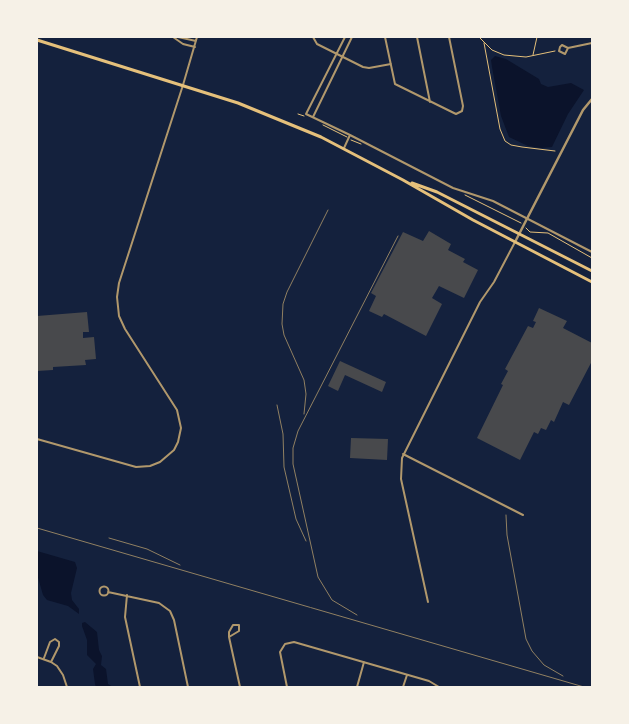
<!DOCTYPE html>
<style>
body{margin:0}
#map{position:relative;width:629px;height:724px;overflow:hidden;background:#14213d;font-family:Raleway,sans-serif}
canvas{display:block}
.frame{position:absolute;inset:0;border:38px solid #f6f1e7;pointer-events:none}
</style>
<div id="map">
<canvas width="629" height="724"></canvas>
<div class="frame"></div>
</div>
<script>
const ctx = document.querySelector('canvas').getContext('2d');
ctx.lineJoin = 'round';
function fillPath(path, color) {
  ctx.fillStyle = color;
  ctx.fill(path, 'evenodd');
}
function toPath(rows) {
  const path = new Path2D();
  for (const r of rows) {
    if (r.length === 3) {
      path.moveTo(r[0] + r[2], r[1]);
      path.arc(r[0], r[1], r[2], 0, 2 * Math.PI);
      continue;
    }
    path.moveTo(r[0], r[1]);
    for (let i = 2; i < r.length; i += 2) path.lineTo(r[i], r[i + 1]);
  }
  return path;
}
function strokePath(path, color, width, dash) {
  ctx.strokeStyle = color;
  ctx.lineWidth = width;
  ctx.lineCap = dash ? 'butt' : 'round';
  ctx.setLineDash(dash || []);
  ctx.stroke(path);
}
fillPath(toPath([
 [495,56,506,59,539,79,541,84,548,87,571,83,584,90,568,114,552,147,541,148,528,146,509,137,501,116,492,67,491,60],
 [37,551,75,562,77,568,71,593,72,600,79,609,79,614,68,606,47,600,43,595,37,574],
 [85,622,97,632,99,650,102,656,101,665,106,669,108,684,113,687,96,687,95,684,93,669,96,664,87,655,87,640,82,626,82,623]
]), '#0b132b');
fillPath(toPath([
 [429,231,451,244,448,250,465,259,463,262,478,270,464,298,439,286,432,298,442,304,426,336,384,314,382,317,369,311,376,296,371,293,403,232,423,241],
 [539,308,567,321,563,328,592,343,592,361,569,405,563,402,554,422,551,420,546,430,541,428,538,434,534,432,520,460,477,438,503,385,501,384,508,371,505,369,528,326,533,328,536,322,533,321],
 [87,312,89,332,83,332,83,338,94,337,96,359,85,360,86,365,53,367,53,370,37,371,37,316],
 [340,361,386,382,382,392,345,375,338,391,328,386],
 [351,438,388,439,387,460,350,458]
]), '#48494c');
strokePath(toPath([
 [479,37,492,50,504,55,526,57,555,51],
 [484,43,500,129,505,141,511,145,522,147,555,151],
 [533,55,537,37],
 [298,114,304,116],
 [323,125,347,137],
 [351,140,361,144],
 [465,195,521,223],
 [526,228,530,232,548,233,592,258]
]), '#e5c07b', 1);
strokePath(toPath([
 [173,37,183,44,195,47],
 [178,37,196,41],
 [313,37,317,44,363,67,369,68,391,64],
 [345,37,306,114,350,135,453,188,493,201,592,252],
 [385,37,395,84,456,114,462,111,463,106,449,37],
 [417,37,430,102],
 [568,48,565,54,559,51,560,47,562,45,568,48,592,43],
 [313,117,352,37],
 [344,148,350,135],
 [37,439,136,467,150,466,160,462,174,450,178,442,181,428,177,410,125,329,119,316,117,297,119,283,183,85,197,37],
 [403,454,523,515],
 [104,591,4.5],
 [108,592,159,603,170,611,174,620,188,687],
 [127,595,125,617,140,687],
 [428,602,401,479,402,458,480,302,494,282,515,242],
 [229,637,239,631,239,625,233,625,229,632,229,637,240,687],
 [37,657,51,662,57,666,63,675,67,687],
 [44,658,50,642,55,639,59,642,59,646,51,662],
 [287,687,280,652,285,644,294,642,429,681,439,687],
 [357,687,364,662],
 [403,687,407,675]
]), '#b1986c', 2);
strokePath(toPath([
 [515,242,583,110,592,99]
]), '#b1986c', 2.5);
strokePath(toPath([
 [37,40,238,103,321,137,403,180,473,220,592,282],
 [412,183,437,192,592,271]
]), '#e5c07b', 3);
strokePath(toPath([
 [277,405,283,434,284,467,296,519,306,541],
 [304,414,306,394,304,380,284,335,282,324,283,304,287,292,328,210],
 [506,515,507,535,526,639,532,651,544,665,563,676],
 [37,528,584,687],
 [109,538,147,549,180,565],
 [357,615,332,600,318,577,293,464,293,448,298,431,398,236]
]), '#918062', 1);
</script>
